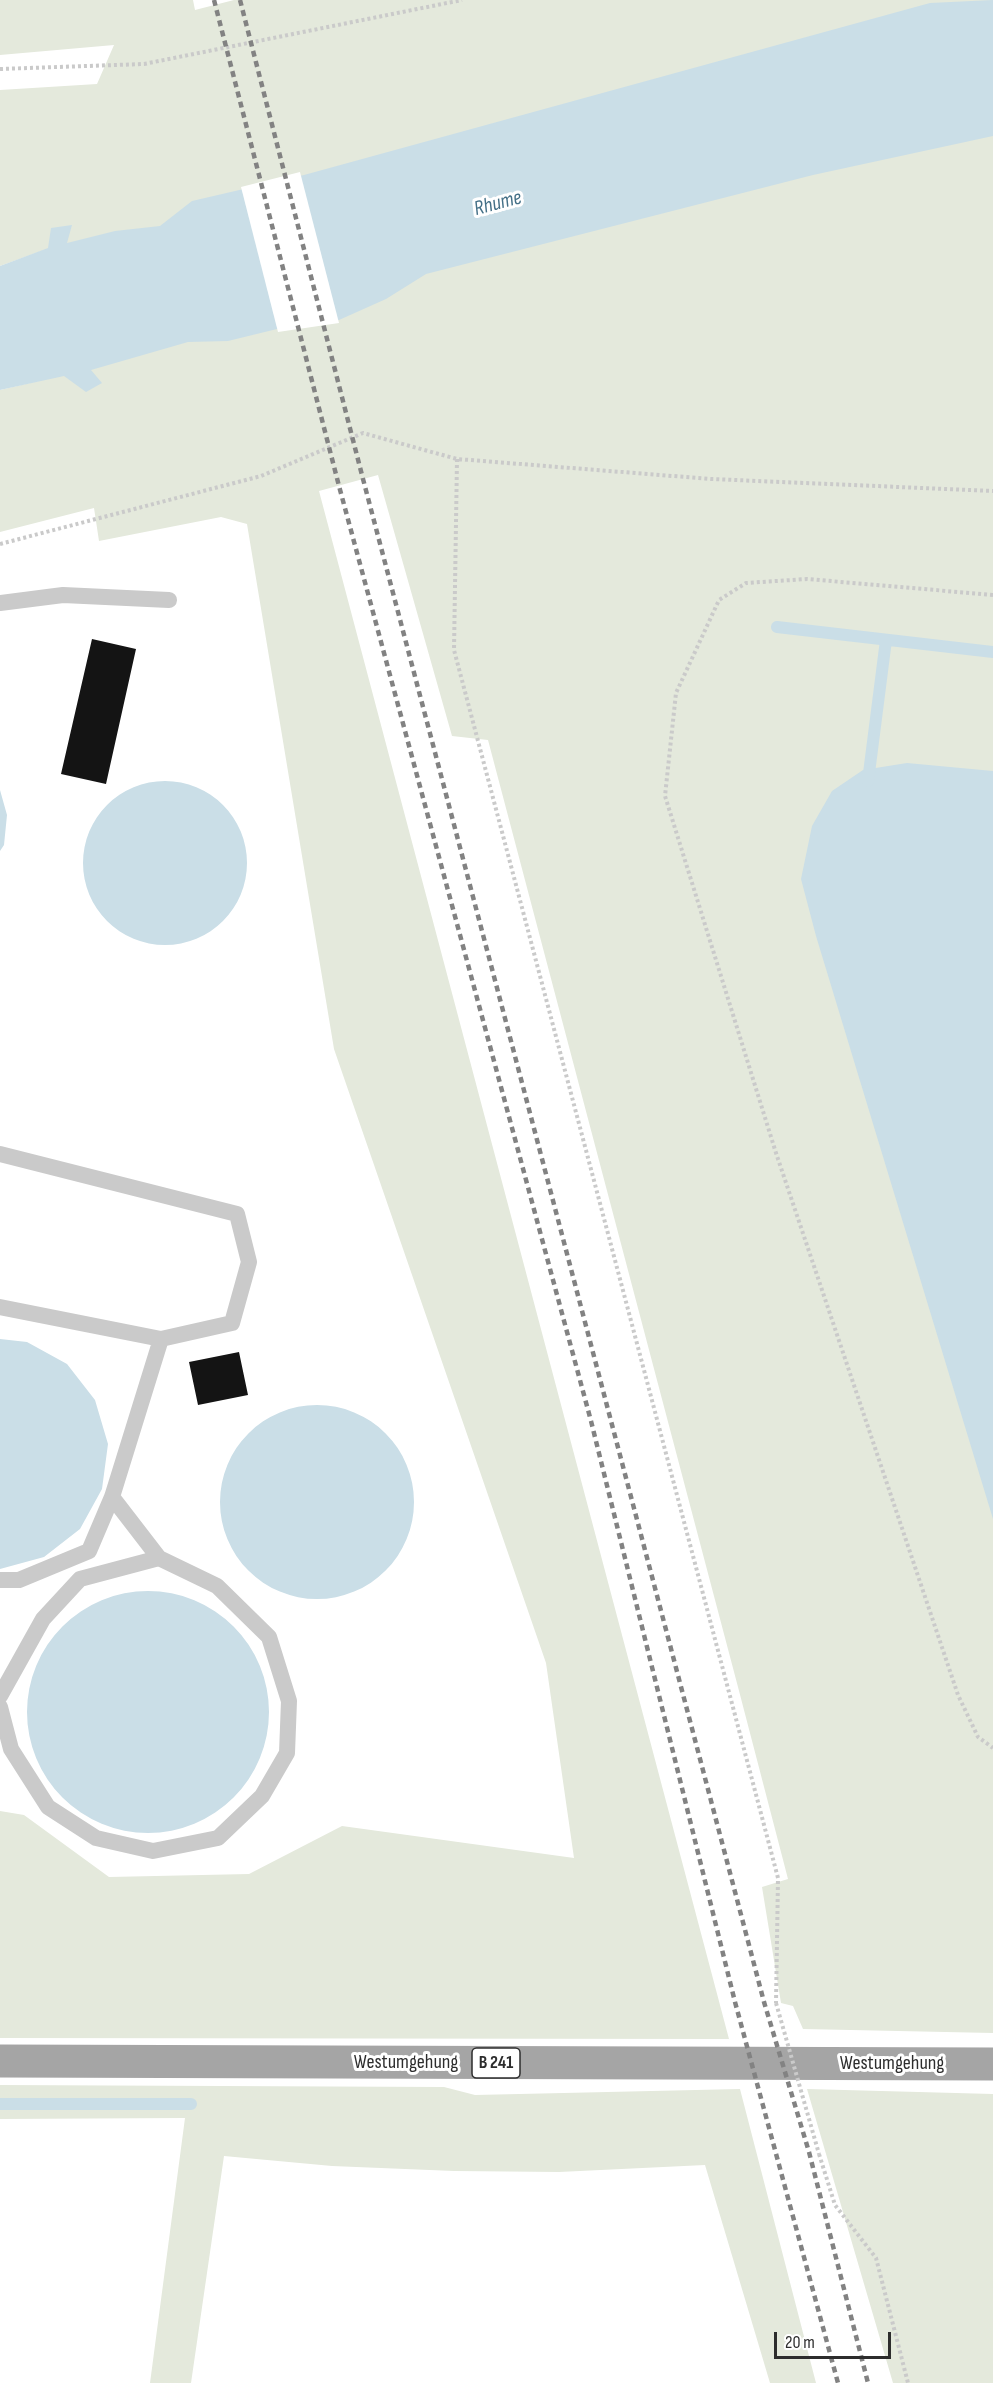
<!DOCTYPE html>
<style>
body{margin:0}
#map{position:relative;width:993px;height:2383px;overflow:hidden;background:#fff;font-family:"Sofia Sans Condensed",sans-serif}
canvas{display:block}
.scale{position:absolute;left:774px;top:2332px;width:117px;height:27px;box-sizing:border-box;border:3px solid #2d2d2d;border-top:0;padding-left:8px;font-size:18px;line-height:21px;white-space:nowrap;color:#2d2d2d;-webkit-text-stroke:4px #fff;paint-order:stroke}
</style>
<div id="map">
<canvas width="993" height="2383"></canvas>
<div class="scale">20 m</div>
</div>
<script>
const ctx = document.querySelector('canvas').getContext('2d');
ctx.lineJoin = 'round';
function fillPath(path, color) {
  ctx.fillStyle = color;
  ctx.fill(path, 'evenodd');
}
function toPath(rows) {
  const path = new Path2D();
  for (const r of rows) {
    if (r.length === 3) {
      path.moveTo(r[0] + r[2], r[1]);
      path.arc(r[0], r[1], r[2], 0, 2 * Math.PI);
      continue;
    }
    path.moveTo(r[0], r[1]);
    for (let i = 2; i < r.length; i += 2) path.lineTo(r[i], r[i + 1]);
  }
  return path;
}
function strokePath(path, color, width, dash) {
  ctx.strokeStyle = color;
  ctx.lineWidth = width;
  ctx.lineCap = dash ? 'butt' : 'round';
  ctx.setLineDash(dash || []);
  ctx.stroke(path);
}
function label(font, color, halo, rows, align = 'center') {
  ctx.font = font + ' "Sofia Sans Condensed",sans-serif';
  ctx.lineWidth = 6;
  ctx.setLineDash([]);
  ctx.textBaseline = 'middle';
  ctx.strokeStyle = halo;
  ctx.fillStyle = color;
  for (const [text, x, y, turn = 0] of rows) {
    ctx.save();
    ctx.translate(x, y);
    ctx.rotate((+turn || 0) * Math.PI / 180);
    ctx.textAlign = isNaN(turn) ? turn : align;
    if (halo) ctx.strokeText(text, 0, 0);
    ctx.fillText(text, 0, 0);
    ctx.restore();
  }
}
fillPath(toPath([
 [0,0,193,0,195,10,234,0,993,0,993,2033,803,2029,793,2006,781,2003,762,1887,788,1879,738,1687,488,740,452,736,378,475,319,491,729,2039,0,2038,0,1811,24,1815,109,1877,249,1874,342,1826,574,1858,546,1663,334,1049,247,524,221,517,99,541,94,508,0,532,0,390,64,375,47,249,0,266,0,90,97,84,114,45,0,55],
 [0,2085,444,2087,475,2095,740,2089,816,2383,770,2383,705,2165,559,2172,454,2171,332,2166,224,2156,191,2383,150,2383,185,2118,0,2119],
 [807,2089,993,2094,993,2383,893,2383]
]), '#e4e9dc');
fillPath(toPath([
 [993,0,993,136,813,175,426,274,386,299,339,320,277,329,228,341,188,342,91,370,102,383,86,392,64,376,0,390,0,266,48,248,51,228,72,225,67,243,115,231,160,226,192,201,304,175,930,3],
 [907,763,993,771,993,1519,816,936,801,879,812,826,832,791,863,770],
 [165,863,82],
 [0,790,7,815,4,845,0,851],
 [0,1339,27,1342,67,1364,95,1400,108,1444,102,1489,80,1529,44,1557,0,1569],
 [317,1502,97],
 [148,1712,121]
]), '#cadee7');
fillPath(toPath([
 [300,172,339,323,278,332,241,187]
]), '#fff');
strokePath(toPath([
 [777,627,993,652],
 [868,781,886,640],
 [0,2104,191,2104]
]), '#cadee7', 12);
fillPath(toPath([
 [92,639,136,649,106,784,61,774],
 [239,1352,248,1395,198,1405,189,1362]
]), '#141414');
strokePath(toPath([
 [0,69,144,64,462,0],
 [457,459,454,650,778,1878,776,2003],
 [0,544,261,476,363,433,457,459,711,479,993,491],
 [993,595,807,579,746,583,719,600,676,693,665,796,776,1153,958,1695,978,1737,993,1748],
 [819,2154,835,2205,876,2258,908,2383]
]), '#cacaca', 4, [3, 3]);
strokePath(toPath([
 [0,603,63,595,169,600],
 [0,1154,237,1214,249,1262,232,1323,161,1339,0,1307],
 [0,1580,19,1580,89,1551,112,1497,161,1339],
 [0,1696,43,1619,80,1579,159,1558],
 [0,1707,11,1749,48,1807,96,1838,153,1851,218,1838,262,1796,287,1753,289,1701,269,1637,217,1586,159,1558,112,1497]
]), '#cacaca', 16);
strokePath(toPath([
 [0,2061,993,2064]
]), '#a5a5a5', 33);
strokePath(toPath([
 [214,0,339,486,591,1421,735,2002,838,2383],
 [240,0,363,479,764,2002,809,2152,868,2383]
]), '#828282', 4.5, [6, 4.5]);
strokePath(toPath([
 [776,2003,819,2154]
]), '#cacaca', 4, [3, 3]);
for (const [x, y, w] of [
 [496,2063,48]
]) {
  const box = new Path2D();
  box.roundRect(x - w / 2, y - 15, w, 30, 4.5);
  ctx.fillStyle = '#fff';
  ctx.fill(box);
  strokePath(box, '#2d2d2d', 1.5);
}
label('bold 18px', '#2d2d2d', null, [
 ["B 241",496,2063]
]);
label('20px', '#2d2d2d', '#fff', [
 ["Westumgehung",406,2063],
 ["Westumgehung",892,2064]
]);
label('italic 21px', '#447087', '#fff', [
 ["Rhume",498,204,-15]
]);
</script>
